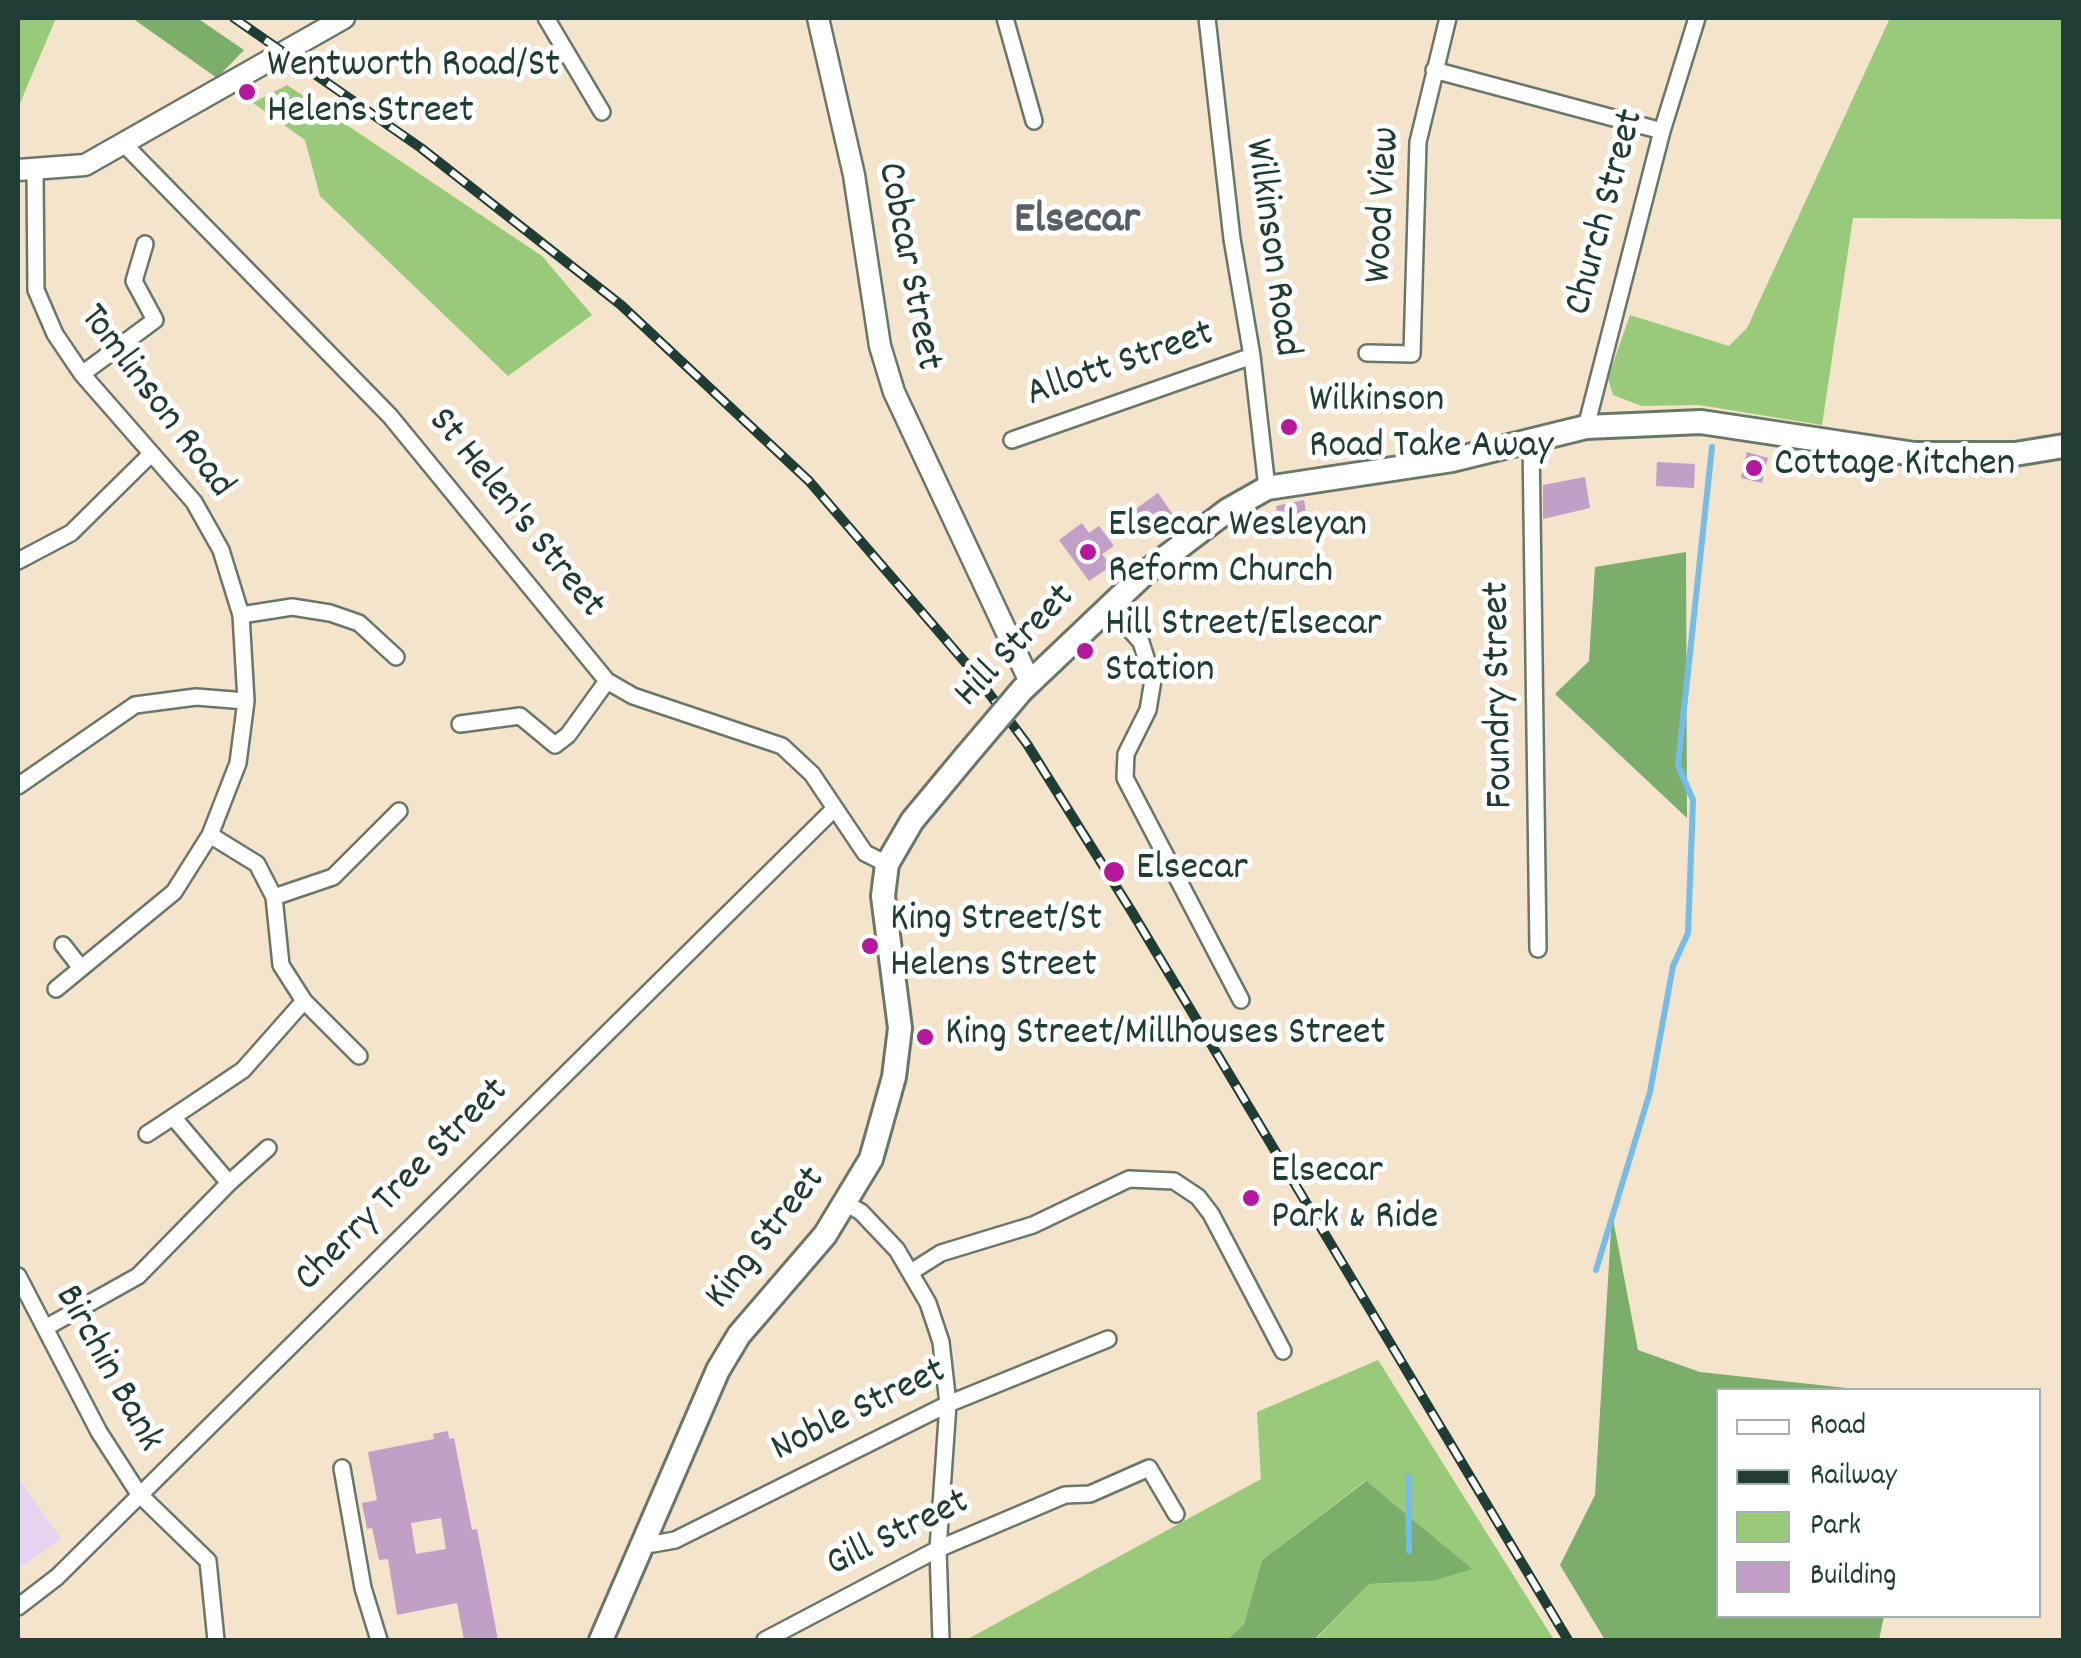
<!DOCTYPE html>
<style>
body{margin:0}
#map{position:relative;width:2081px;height:1658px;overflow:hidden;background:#f3e4cb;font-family:Dekko,sans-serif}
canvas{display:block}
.frame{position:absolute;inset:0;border:20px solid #1f3d34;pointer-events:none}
.legend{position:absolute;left:1716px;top:1388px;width:325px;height:230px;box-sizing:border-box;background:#fff;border:2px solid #a5b1ae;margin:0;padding:12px 18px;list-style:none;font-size:30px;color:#1f3d34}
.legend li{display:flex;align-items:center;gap:20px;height:50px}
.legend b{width:50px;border:2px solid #a5b1ae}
</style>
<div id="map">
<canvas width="2081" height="1658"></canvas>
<div class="frame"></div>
<ul class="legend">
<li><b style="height:12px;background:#fff"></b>Road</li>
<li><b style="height:12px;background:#1f3d34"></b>Railway</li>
<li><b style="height:28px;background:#98ca7a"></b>Park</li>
<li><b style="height:28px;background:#c29fc6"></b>Building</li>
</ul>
</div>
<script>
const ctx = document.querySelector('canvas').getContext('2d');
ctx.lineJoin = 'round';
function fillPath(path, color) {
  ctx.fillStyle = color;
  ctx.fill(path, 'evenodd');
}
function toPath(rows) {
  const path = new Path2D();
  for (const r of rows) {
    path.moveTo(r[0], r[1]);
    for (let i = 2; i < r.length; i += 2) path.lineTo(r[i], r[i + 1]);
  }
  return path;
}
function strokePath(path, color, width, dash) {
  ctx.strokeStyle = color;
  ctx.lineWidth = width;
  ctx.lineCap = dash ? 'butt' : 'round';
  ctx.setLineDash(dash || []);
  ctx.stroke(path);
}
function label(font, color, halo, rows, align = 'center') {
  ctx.font = font + ' Dekko,sans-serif';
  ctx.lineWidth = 10;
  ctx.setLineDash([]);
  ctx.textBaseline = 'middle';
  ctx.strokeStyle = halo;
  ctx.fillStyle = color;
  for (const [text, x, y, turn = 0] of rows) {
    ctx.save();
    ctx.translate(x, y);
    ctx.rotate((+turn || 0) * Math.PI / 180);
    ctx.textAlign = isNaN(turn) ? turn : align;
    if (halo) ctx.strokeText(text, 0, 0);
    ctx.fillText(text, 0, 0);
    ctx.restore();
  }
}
fillPath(toPath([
 [18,1477,61,1539,18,1569]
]), '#e5d3f0');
fillPath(toPath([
 [18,18,56,18,18,108],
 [1890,18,2063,18,2063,219,1853,218,1822,425,1699,405,1642,406,1613,395,1608,378,1630,315,1729,346,1747,328],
 [287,85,542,256,592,315,508,376,320,196,305,140,253,103],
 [1378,1360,1554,1640,1315,1640,1369,1584,1432,1581,1365,1481,1262,1560,1244,1624,1227,1640,966,1640,1261,1479,1257,1412]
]), '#98ca7a');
fillPath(toPath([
 [132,18,197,18,244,50,217,78],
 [1686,552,1687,818,1555,694,1589,661,1595,567],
 [1612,1214,1638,1350,1700,1372,1865,1390,1718,1390,1718,1616,1884,1616,1879,1640,1605,1640,1560,1565,1595,1495],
 [1366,1481,1472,1569,1432,1581,1369,1584,1314,1640,1227,1640,1244,1624,1262,1560]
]), '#7aae6a');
strokePath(toPath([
 [1596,1270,1650,1092,1673,966,1688,933,1693,800,1678,765,1712,447],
 [1408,1477,1409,1551]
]), '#73bceb', 6);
fillPath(toPath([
 [1747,452,1768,458,1762,483,1741,478],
 [1657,462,1695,464,1694,488,1656,486],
 [1585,477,1590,508,1543,519,1543,485],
 [1158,493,1174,516,1150,533,1134,510],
 [1304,500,1309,531,1281,536,1276,506],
 [1082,523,1089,533,1099,526,1114,546,1102,554,1111,566,1089,581,1059,540],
 [448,1431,449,1439,454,1438,472,1530,477,1529,498,1640,464,1640,457,1603,397,1615,388,1559,379,1560,372,1528,367,1529,362,1503,377,1500,368,1452,434,1439,433,1434],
 [441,1518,446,1549,416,1554,411,1523]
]), '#c29fc6');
const minor = toPath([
 [546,18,602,112],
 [1005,18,1034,121],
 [1207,18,1232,239,1252,356,1267,488],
 [1434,70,1662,131],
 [124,144,390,416,607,681,633,696,782,746,812,774,865,853,887,864],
 [35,172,36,290,55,334,82,374,194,502,221,550,241,615,246,701,238,763,210,835,174,892,56,989],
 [1367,353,1412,354,1418,142,1448,18],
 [82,374,155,320,134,281,145,244],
 [1586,427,1662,131,1697,18],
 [1012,440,1252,356],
 [1531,440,1538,949],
 [18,561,71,533,149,456],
 [1110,607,1141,642,1153,680,1148,710,1126,754,1125,778,1241,1000],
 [241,615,292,607,330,613,359,623,396,657],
 [460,724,520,716,555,745,568,735,607,681],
 [18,786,135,705,196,697,246,701],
 [210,835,257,864,274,897,281,965,304,1001,359,1056],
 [274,897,333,877,399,811],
 [63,945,81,968],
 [147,1134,173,1117],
 [229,1183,268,1148],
 [847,1204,861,1212,897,1250,928,1303,941,1342,948,1404,938,1549,941,1640],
 [911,1272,941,1253,1033,1225,1129,1179,1174,1181,1198,1197,1211,1214,1283,1351],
 [18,1276,99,1432,139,1494,208,1561,216,1640],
 [45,1328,138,1276,229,1183,173,1117,243,1070,304,1001],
 [342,1468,363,1588,379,1640],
 [642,1541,653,1544,675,1540,948,1404,1108,1339],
 [18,1607,57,1577,834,809],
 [765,1640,938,1549,1065,1495,1090,1494,1149,1468,1176,1514]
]);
const tertiary = toPath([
 [818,18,854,175,880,346,894,392,1030,682],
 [18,170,85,165,344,18]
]);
const secondary = toPath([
 [1022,690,1145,573,1228,510,1267,488,1452,460,1586,427,1701,422,1914,454,2015,454,2064,446],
 [601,1640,718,1370,739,1335,825,1235,871,1159,894,1077,900,1028,883,896,887,864,912,821,966,756]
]);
strokePath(minor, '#697769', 20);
strokePath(tertiary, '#697769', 25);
strokePath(secondary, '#697769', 28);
strokePath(minor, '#fff', 15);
strokePath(tertiary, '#fff', 20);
strokePath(secondary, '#fff', 22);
const rail = toPath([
 [234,18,421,148,621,305,809,481,970,668,1027,744,1132,912,1568,1640]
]);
strokePath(rail, '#1f3d34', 10);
strokePath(rail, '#fff', 6, [19]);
const secondaryBridge = toPath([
 [966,756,1022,690]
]);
strokePath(secondaryBridge, '#697769', 28, []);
strokePath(secondaryBridge, '#fff', 22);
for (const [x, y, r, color] of [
 [247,92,10,"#b5179e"],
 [1289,427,10,"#b5179e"],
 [1754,468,10,"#b5179e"],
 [1088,552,10,"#b5179e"],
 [1085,651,10,"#b5179e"],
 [1114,872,12,"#b5179e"],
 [870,946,10,"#b5179e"],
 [925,1037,10,"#b5179e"],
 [1251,1198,10,"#b5179e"]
]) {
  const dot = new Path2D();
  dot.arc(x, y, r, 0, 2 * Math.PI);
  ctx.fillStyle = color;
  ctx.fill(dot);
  strokePath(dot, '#fff', 4);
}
label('40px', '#1f3d34', '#fff', [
 ["Wentworth Road/St",267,69],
 ["Helens Street",267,115],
 ["Wilkinson",1309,404],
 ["Road Take Away",1309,450],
 ["Cottage Kitchen",1774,468],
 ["Elsecar Wesleyan",1108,529],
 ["Reform Church",1108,575],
 ["Hill Street/Elsecar",1105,628],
 ["Station",1105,674],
 ["Elsecar",1136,872],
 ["King Street/St",890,923],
 ["Helens Street",890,969],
 ["King Street/Millhouses Street",945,1037],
 ["Elsecar",1271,1175],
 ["Park & Ride",1271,1221]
], 'left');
label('40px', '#1f3d34', '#fff', [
 ["Wood View",1386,205,-87],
 ["Church Street",1608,213,-75],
 ["Wilkinson Road",1269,248,82],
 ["Cobcar Street",906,267,79],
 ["Allott Street",1121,367,-19],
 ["Tomlinson Road",154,403,53],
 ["St Helen's Street",514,515,51],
 ["Hill Street",1017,648,-46],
 ["Foundry Street",1502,695,-91],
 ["Cherry Tree Street",404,1187,-45],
 ["King Street",768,1240,-52],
 ["Birchin Bank",106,1370,61],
 ["Noble Street",860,1413,-26],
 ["Gill Street",899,1536,-26]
]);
label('bold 45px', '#585f67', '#fff', [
 ["Elsecar",1077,224]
]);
</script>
